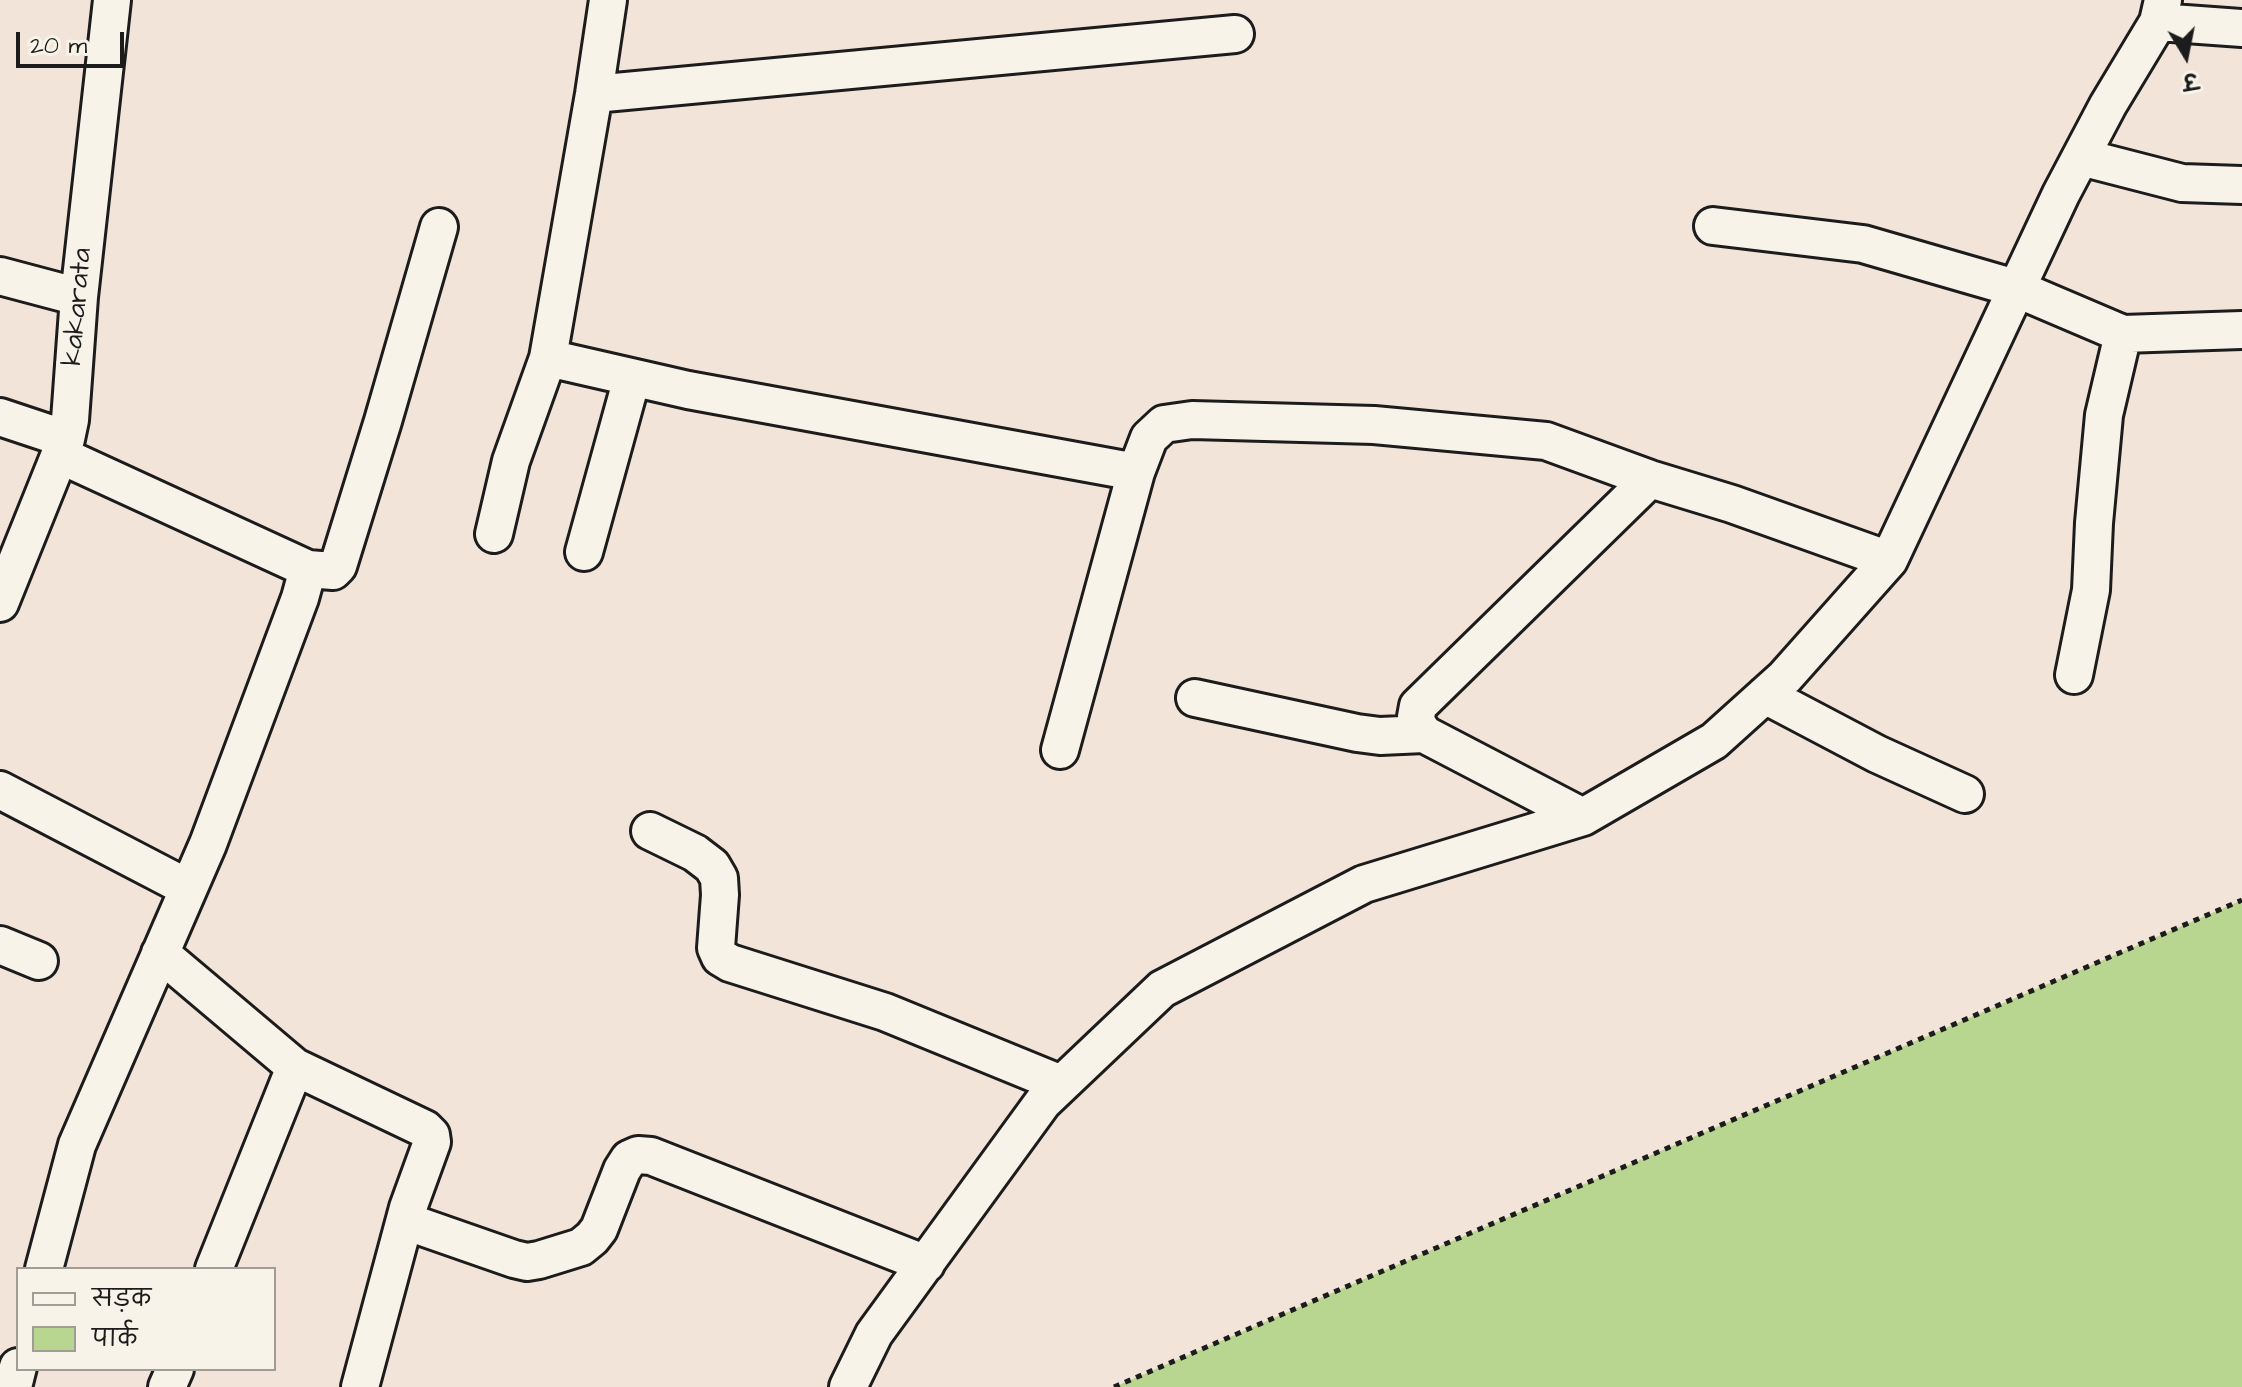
<!DOCTYPE html>
<meta charset="utf-8">
<style>
body{margin:0}
#map{position:relative;width:2242px;height:1387px;overflow:hidden;background:#f2e4d8;font-family:"Architects Daughter","Playpen Sans Deva",sans-serif}
canvas{display:block}
.legend{position:absolute;left:16px;top:1267px;width:260px;height:104px;box-sizing:border-box;background:#f7f3e8;border:2px solid #9f9d96;margin:0;padding:10px 14px;list-style:none;font-size:24px;color:#1c1c1c}
.legend li{display:flex;align-items:center;gap:16px;height:40px}
.legend b{width:40px;border:2px solid #9f9d96}
.north{position:absolute;left:2146px;top:16px;width:80px;height:80px;-webkit-text-stroke:6px #f7f3e8;paint-order:stroke;rotate:170deg;font-size:22px;font-weight:700;line-height:32px;text-align:center;color:#1c1c1c}
.north::after{content:'';display:block;margin:auto;width:28px;height:36px;background:#1c1c1c;clip-path:polygon(50% 0,100% 100%,50% 72%,0 100%)}
.scale{position:absolute;left:16px;top:32px;width:108px;height:36px;box-sizing:border-box;border:4px solid #1c1c1c;border-top:0;padding-left:10px;font-size:24px;line-height:28px;white-space:nowrap;color:#1c1c1c;-webkit-text-stroke:6px #f7f3e8;paint-order:stroke}
</style>
<div id="map">
<canvas width="2242" height="1387"></canvas>
<ul class="legend">
<li><b style="height:10px;background:#f7f3e8"></b>सड़क</li>
<li><b style="height:22px;background:#b8d68f"></b>पार्क</li>
</ul>
<div class="north">उ</div>
<div class="scale">20 m</div>
</div>
<script>
const ctx = document.querySelector('canvas').getContext('2d');
ctx.lineJoin = 'round';
function fillPath(path, color) {
  ctx.fillStyle = color;
  ctx.fill(path, 'evenodd');
}
function toPath(rows) {
  const path = new Path2D();
  for (const r of rows) {
    path.moveTo(r[0], r[1]);
    for (let i = 2; i < r.length; i += 2) path.lineTo(r[i], r[i + 1]);
  }
  return path;
}
function strokePath(path, color, width, dash) {
  ctx.strokeStyle = color;
  ctx.lineWidth = width;
  ctx.lineCap = dash ? 'butt' : 'round';
  ctx.setLineDash(dash || []);
  ctx.stroke(path);
}
function label(font, color, halo, rows, align = 'center') {
  ctx.font = font + ' "Architects Daughter",sans-serif';
  ctx.lineWidth = 7;
  ctx.setLineDash([]);
  ctx.textBaseline = 'middle';
  ctx.strokeStyle = halo;
  ctx.fillStyle = color;
  for (const [text, x, y, turn = 0] of rows) {
    ctx.save();
    ctx.translate(x, y);
    ctx.rotate((+turn || 0) * Math.PI / 180);
    ctx.textAlign = isNaN(turn) ? turn : align;
    if (halo) ctx.strokeText(text, 0, 0);
    ctx.fillText(text, 0, 0);
    ctx.restore();
  }
}
fillPath(toPath([
 [2242,900,2242,1387,1114,1387]
]), '#b8d68f');
const minor = toPath([
 [2158,22,2242,28],
 [594,94,1235,34],
 [2081,157,2182,183,2242,185],
 [1713,226,1863,244,2015,288,2123,334,2242,330],
 [0,276,79,297],
 [548,358,688,390,1136,472],
 [0,417,66,439],
 [60,455,308,569,333,571,338,566,383,421,439,227],
 [494,534,511,461,548,358,594,94,608,0],
 [584,552,632,378],
 [0,603,66,439,70,420,79,297,112,0],
 [2074,675,2091,590,2094,523,2104,415,2123,334],
 [1765,695,1877,754,1965,794],
 [1195,698,1357,733,1380,736,1424,734],
 [1060,750,1136,472,1149,438,1164,424,1192,420,1374,425,1546,441,1650,479,1732,504,1889,560],
 [0,790,188,888],
 [1583,817,1424,734,1418,725,1416,717,1418,706,1650,479],
 [650,831,695,853,712,866,719,878,720,895,716,948,720,957,730,963,885,1012,1061,1084],
 [0,945,39,961],
 [160,953,295,1067,425,1129,431,1135,432,1142,408,1208,360,1387],
 [405,1221,514,1259,527,1262,539,1260,581,1247,592,1238,599,1229,622,1170,629,1159,638,1155,651,1156,926,1264],
 [44,1269,77,1145,208,844,300,598,308,569],
 [214,1269,295,1067],
 [13,1387,18,1367],
 [167,1387,175,1369],
 [848,1387,874,1334,1043,1102,1162,989,1364,884,1583,817,1714,741,1785,677,1889,560,2061,194,2108,105,2158,22,2163,0]
]);
strokePath(minor, '#1c1c1c', 42);
strokePath(toPath([
 [1114,1387,2242,900]
]), '#1c1c1c', 5, [6, 6]);
strokePath(minor, '#f7f3e8', 36);
label('28px', '#1c1c1c', '#f7f3e8', [
 ["kakarata",79,307,-85]
]);
</script>
